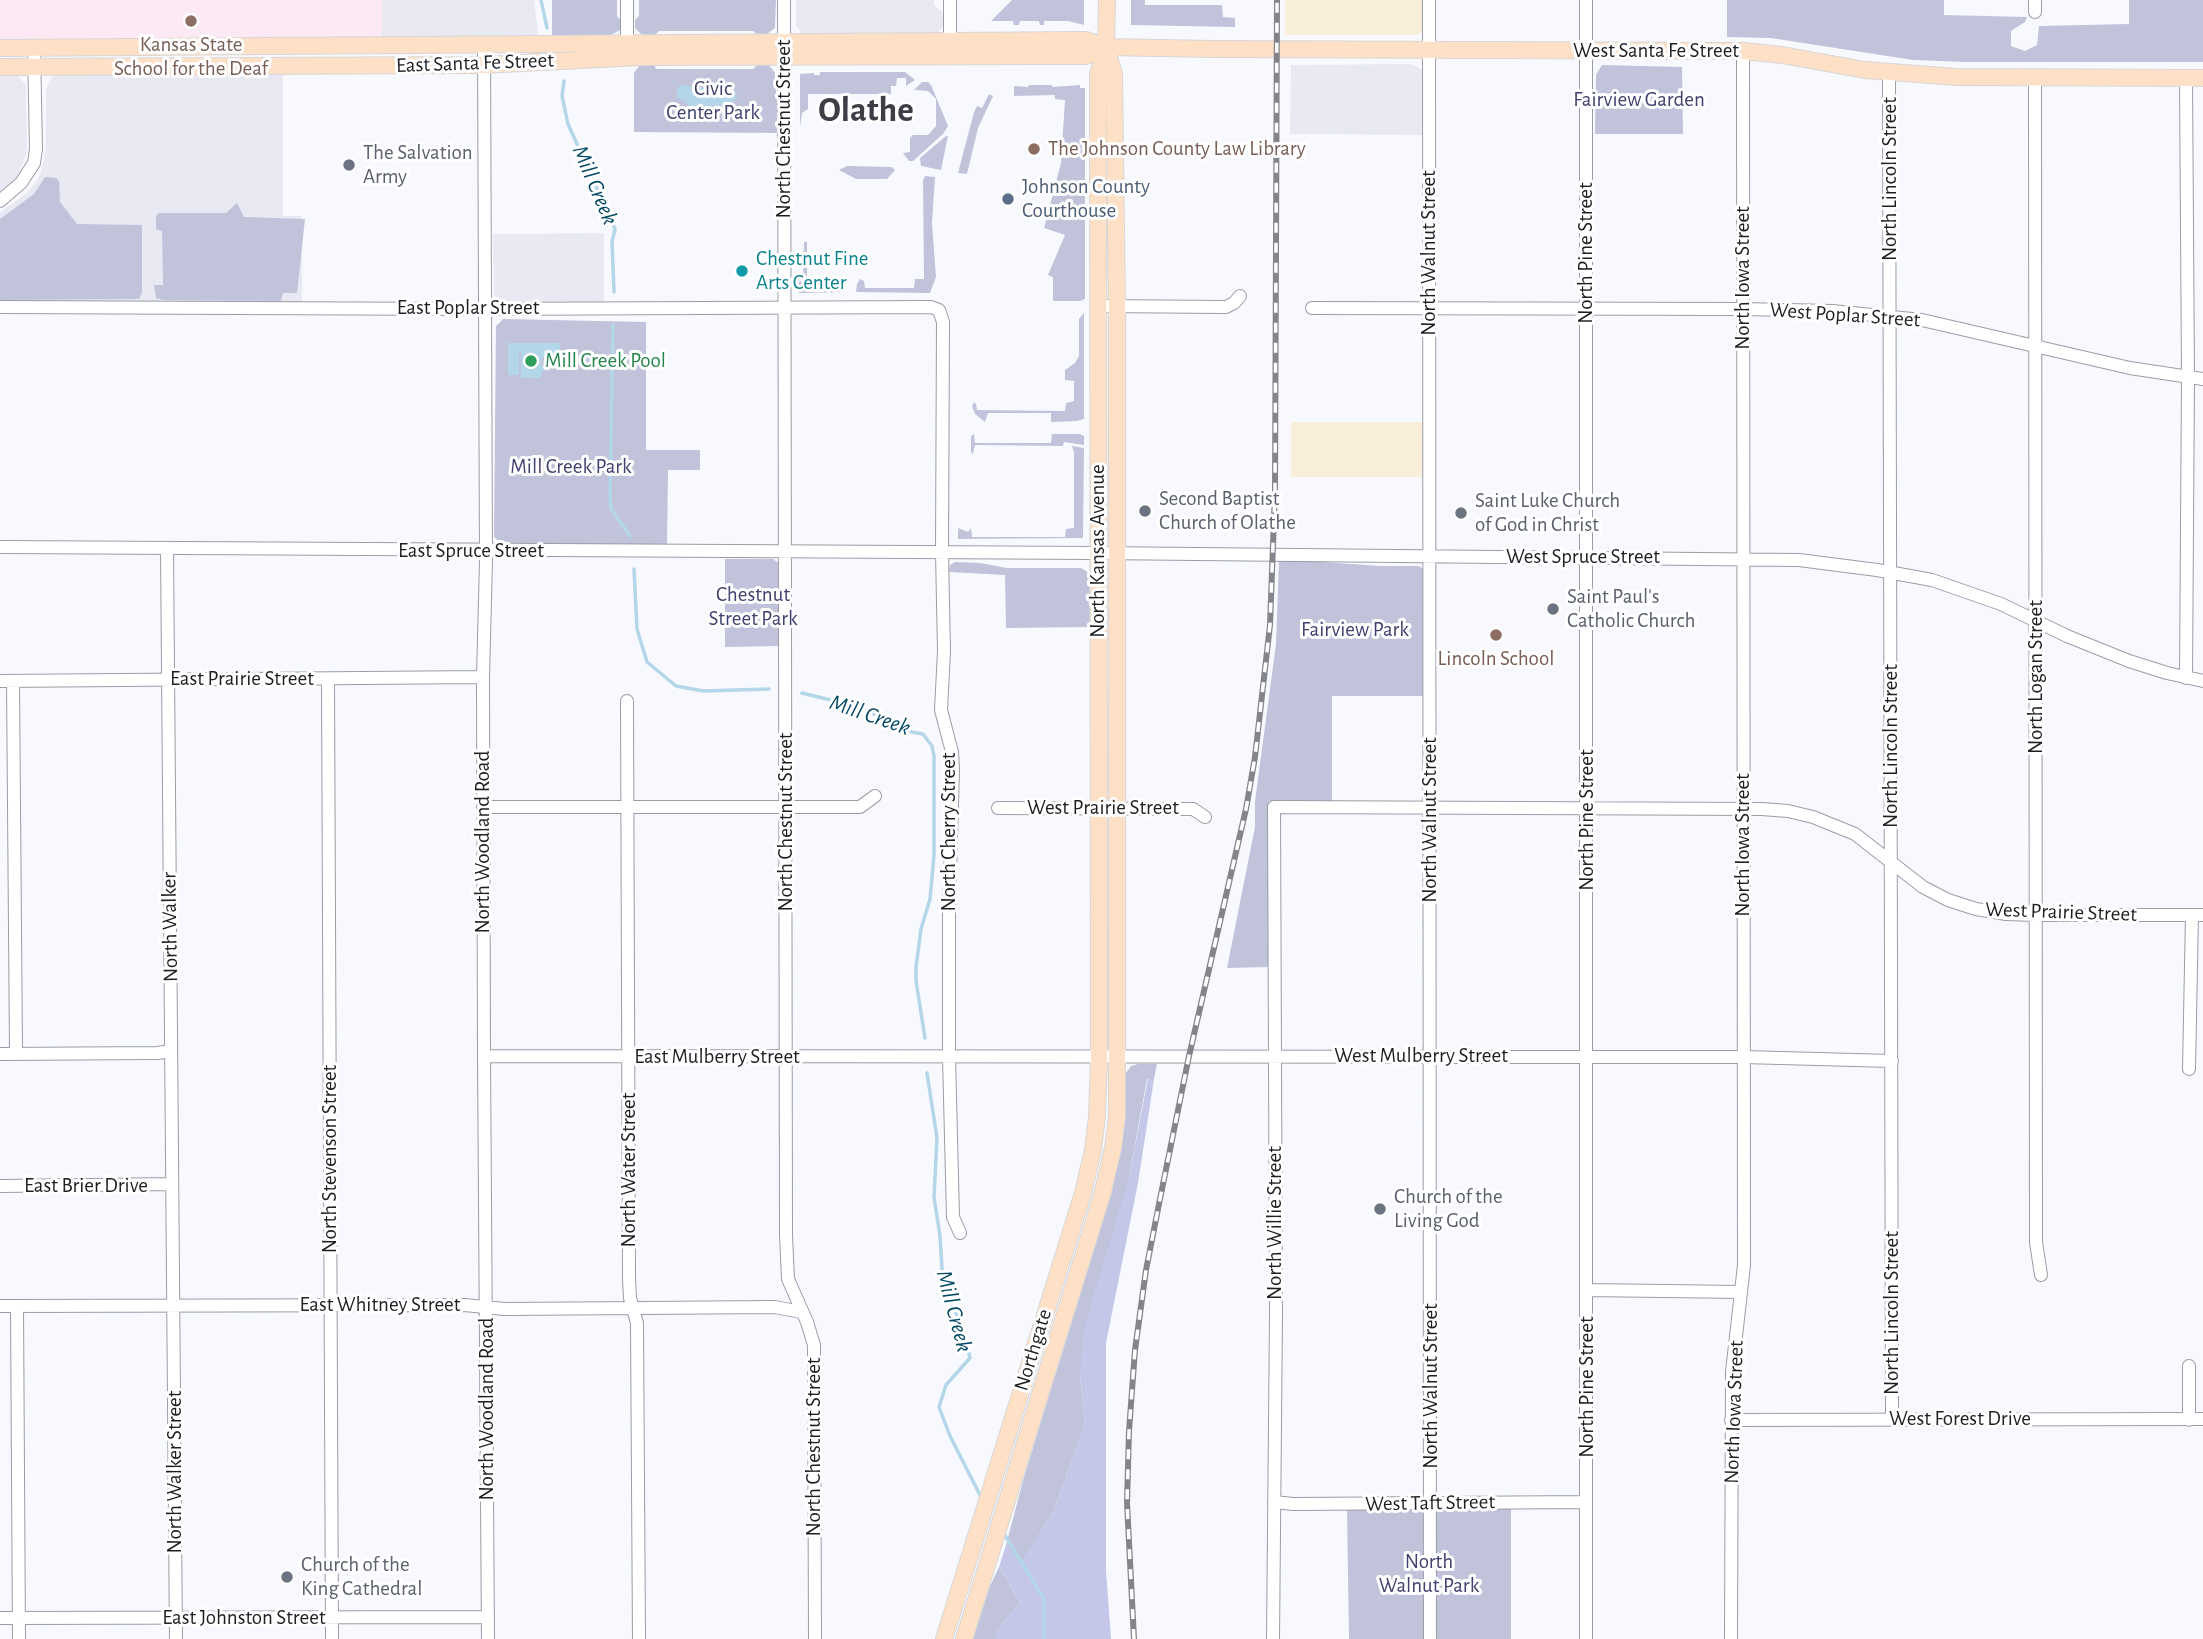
<!DOCTYPE html>
<style>
body{margin:0}
canvas{display:block;background:#f8f9ff}
</style>
<canvas width="2203" height="1639"></canvas>
<script>
const ctx = document.querySelector('canvas').getContext('2d');
ctx.lineJoin = 'round';
function fillPath(path, color) {
  ctx.fillStyle = color;
  ctx.fill(path, 'evenodd');
}
function toPath(rows) {
  const path = new Path2D();
  for (const r of rows) {
    path.moveTo(r[0], r[1]);
    for (let i = 2; i < r.length; i += 2) path.lineTo(r[i], r[i + 1]);
  }
  return path;
}
function strokePath(path, color, width, dash) {
  ctx.strokeStyle = color;
  ctx.lineWidth = width;
  ctx.lineCap = dash ? 'butt' : 'round';
  ctx.setLineDash(dash || []);
  ctx.stroke(path);
}
function label(font, color, halo, rows, align = 'center') {
  ctx.font = font + ' "Alegreya Sans",sans-serif';
  ctx.lineWidth = 6;
  ctx.setLineDash([]);
  ctx.textBaseline = 'middle';
  ctx.strokeStyle = halo;
  ctx.fillStyle = color;
  for (const [text, x, y, turn = 0] of rows) {
    ctx.save();
    ctx.translate(x, y);
    ctx.rotate((+turn || 0) * Math.PI / 180);
    ctx.textAlign = isNaN(turn) ? turn : align;
    if (halo) ctx.strokeText(text, 0, 0);
    ctx.fillText(text, 0, 0);
    ctx.restore();
  }
}
fillPath(toPath([
 [382,0,534,0,539,39,382,42],
 [796,0,934,0,934,5,943,13,944,24,941,30,933,35,803,35,796,26],
 [1411,64,1423,70,1424,135,1290,134,1291,65],
 [283,73,283,216,302,216,302,302,0,301,0,212,26,194,38,179,41,171,46,149,46,89,52,77,62,74],
 [0,74,16,75,26,84,27,152,18,177,0,192],
 [604,233,604,302,503,301,494,296,493,234]
]), '#e8e9f3');
fillPath(toPath([
 [1285,0,1424,0,1424,24,1422,32,1416,35,1285,35],
 [1291,422,1425,422,1425,477,1291,477]
]), '#f9eed9');
fillPath(toPath([
 [0,0,382,0,382,42,0,44]
]), '#fce9f3');
fillPath(toPath([
 [552,0,617,0,617,16,621,21,620,30,611,35,552,38],
 [639,0,776,0,775,28,767,34,757,34,753,31,659,31,655,35,646,35,641,34,635,28,635,20,639,16],
 [1012,0,1084,0,1084,25,1068,21,1044,21,1044,25,1040,25,1039,21,1020,21,1019,25,1014,25,1013,21,991,21],
 [1131,0,1145,0,1145,5,1222,5,1223,17,1235,18,1235,27,1131,25],
 [1727,0,1944,0,1944,15,2027,17,2025,22,2011,31,2011,46,2025,51,2037,45,2039,26,2129,24,2129,0,2203,0,2203,62,1966,62,1913,60,1771,38,1727,37],
 [654,64,656,69,753,69,758,64,769,65,775,73,779,133,634,132,634,73,639,66],
 [1602,65,1682,67,1683,134,1595,134,1596,75],
 [820,72,905,72,915,80,906,86,906,78,897,78,896,86,891,86,891,94,808,94,808,109,802,113,800,127,800,74,814,73,814,75,820,75],
 [922,82,928,82,931,85,948,126,943,134,913,161,909,161,903,153,910,152,910,138,913,135,928,135,936,126,936,99,928,91,914,90],
 [1029,85,1052,85,1052,87,1080,85,1080,88,1085,88,1085,299,1080,301,1053,301,1053,277,1048,275,1065,235,1044,228,1061,163,1065,100,1055,99,1055,95,1014,96,1014,86,1028,87],
 [989,94,993,96,978,128,967,174,958,173,974,112,977,106,982,108],
 [946,136,948,136,941,170,921,166,920,158],
 [847,166,892,167,895,170,887,179,856,179,839,170],
 [925,176,935,177,932,223,936,277,930,293,856,292,857,284,860,279,864,281,865,288,914,288,915,279,924,279,923,181],
 [45,177,56,178,59,181,60,202,77,224,142,225,142,293,139,299,0,300,0,219,34,194],
 [237,203,244,217,305,219,297,293,283,293,281,301,163,300,156,298,154,285,163,285,162,231,156,229,156,216,159,213,226,213],
 [804,242,807,242,807,280,816,280,817,290,830,290,831,280,841,280,845,282,845,292,799,293,799,282,803,280],
 [1084,313,1084,419,1077,421,1051,422,1051,413,988,413,985,422,975,414,972,406,974,402,976,404,977,410,1065,411,1066,403,1074,401,1074,381,1065,380,1065,370,1075,363,1079,356,1079,319],
 [503,319,646,322,646,450,700,450,700,470,668,470,667,546,502,544,494,537,496,326],
 [974,434,975,443,1051,443,1052,434,1080,434,1084,436,1084,445,1064,442,1063,446,975,445,973,454,971,452,971,436],
 [1072,446,1084,448,1083,538,958,539,958,528,968,532,971,528,972,537,1065,537,1066,529,1074,528,1074,453],
 [725,559,773,559,780,564,780,646,725,647],
 [1279,559,1380,566,1418,566,1422,568,1424,572,1426,696,1332,696,1332,801,1269,801,1269,967,1227,968,1255,827,1255,801,1276,644],
 [955,562,980,563,1007,568,1081,568,1086,571,1091,576,1092,627,1006,628,1005,575,949,572,950,565],
 [1138,1064,1157,1064,1154,1079,1147,1079,1129,1177,1080,1374,1085,1425,1054,1510,1020,1565,1006,1545,1024,1477,1111,1194,1120,1151,1125,1109,1126,1073,1131,1066],
 [1347,1509,1511,1509,1511,1639,1349,1639],
 [999,1567,1020,1603,996,1632,996,1639,973,1639,990,1586]
]), '#c1c3db');
fillPath(toPath([
 [1148,1078,1154,1079,1138,1183,1106,1343,1106,1570,1111,1639,996,1639,996,1632,1020,1603,999,1567,1006,1545,1020,1564,1054,1510,1085,1425,1080,1374,1084,1327,1129,1177]
]), '#c4c7e7');
fillPath(toPath([
 [711,83,718,86,729,83,738,97,727,106,720,105,716,107,713,105,703,111,689,107,686,102,678,98,676,89,682,84,697,89],
 [508,343,560,343,560,358,542,358,541,365,545,367,545,370,542,372,541,378,521,378,521,352,519,352,519,375,508,375]
]), '#b3d6e9');
strokePath(toPath([
 [541,0,547,28],
 [564,81,562,96,568,124,615,229,612,242,614,292],
 [613,325,610,497,611,509,630,536],
 [634,569,637,629,647,662,676,686,703,691,769,689],
 [802,693,859,707,912,732,923,734,932,746,934,756,934,855,930,899,921,929,916,967,916,981,925,1038],
 [927,1073,937,1138,934,1197,940,1236,943,1285,961,1324,970,1358,946,1385,939,1407,950,1436,982,1499],
 [1003,1532,1044,1599,1044,1639]
]), '#b3d6e9', 3.5);
const minor = toPath([
 [627,0,627,52],
 [784,0,786,1235,788,1279,807,1322,814,1345,815,1639],
 [950,0,950,49],
 [1429,0,1430,1639],
 [1586,0,1586,1639],
 [2035,0,2035,12],
 [484,46,486,561,483,677,484,1056,488,1639],
 [1889,73,1892,1419],
 [2035,78,2036,1242,2041,1275],
 [0,201,21,183,34,163,36,149,34,48],
 [1098,306,1226,307,1234,303,1240,296],
 [0,307,473,309,931,307,939,310,943,322,942,553,944,651,941,710,952,752,953,769,949,911,949,1057,953,1217,960,1233],
 [1312,308,1743,309,1832,311,1922,320,2130,368,2203,379],
 [0,547,1097,553,1799,560,1877,570,1932,580,2001,604,2067,636,2129,661,2167,673,2203,681],
 [167,548,176,1639],
 [2186,678,2188,377,2186,78],
 [328,679,332,1639],
 [0,681,483,677],
 [13,681,16,1053],
 [627,701,629,1279,630,1298,637,1323,639,1639],
 [483,807,860,807,875,796],
 [998,808,1193,809,1205,817],
 [0,1054,157,1053,171,1051],
 [484,1056,1743,1057,1892,1061],
 [2189,1069,2192,915],
 [0,1186,172,1184],
 [1587,1290,1741,1292],
 [0,1306,465,1305,504,1309,775,1307,801,1312],
 [17,1306,19,1639],
 [2189,1366,2189,1420],
 [1731,1420,2203,1419],
 [1274,1502,1293,1504,1586,1502],
 [0,1618,488,1617],
 [1273,1639,1276,1314,1274,807,1762,809,1788,811,1813,817,1855,834,1923,887,1948,900,1976,909,2006,914,2036,915,2203,915],
 [1731,1639,1732,1372,1744,1265,1743,51]
]);
const major = toPath([
 [0,48,1086,40,1106,47,1213,49,1743,51,1782,55,1865,70,1957,77,2203,78],
 [0,67,483,65,641,57,1086,56,1106,47],
 [944,1639,1083,1193,1093,1150,1097,1117,1099,1057,1098,74,1106,47],
 [964,1639,1102,1195,1113,1148,1117,1116,1117,306,1114,74,1106,47,1107,0]
]);
strokePath(minor, '#9b9ca6', 14);
strokePath(major, '#d7d7d7', 18);
strokePath(minor, '#fff', 12);
strokePath(major, '#fee0c7', 16);
const rail = toPath([
 [1134,1639,1127,1503,1129,1431,1135,1350,1146,1270,1159,1204,1189,1056,1246,809,1255,757,1270,625,1275,491,1277,0]
]);
strokePath(rail, '#84858a', 6);
strokePath(rail, '#fff', 3.5, [10]);
for (const [x, y, r, color] of [
 [191,21,7,"#8d6e63"],
 [1034,149,7,"#8d6e63"],
 [349,165,7,"#6b7280"],
 [1008,199,7,"#5c6f8a"],
 [742,271,7,"#0f9aa8"],
 [531,361,7,"#2e9e5b"],
 [1145,511,7,"#6b7280"],
 [1461,513,7,"#6b7280"],
 [1553,609,7,"#6b7280"],
 [1496,635,7,"#8d6e63"],
 [1380,1209,7,"#6b7280"],
 [287,1577,7,"#6b7280"]
]) {
  const dot = new Path2D();
  dot.arc(x, y, r, 0, 2 * Math.PI);
  ctx.fillStyle = color;
  ctx.fill(dot);
  strokePath(dot, '#fff', 2.5);
}
label('21px', '#785e54', '#fff', [
 ["Kansas State",191,45],
 ["School for the Deaf",191,69],
 ["The Johnson County Law Library",1048,149,"left"],
 ["Lincoln School",1496,659]
]);
label('21px', '#1f1f23', '#fff', [
 ["West Santa Fe Street",1656,51],
 ["East Santa Fe Street",475,63,-2],
 ["North Chestnut Street",784,129,-90],
 ["North Lincoln Street",1890,179,-90],
 ["North Walnut Street",1429,253,-90],
 ["North Pine Street",1586,253,-90],
 ["North Iowa Street",1743,278,-90],
 ["East Poplar Street",468,308],
 ["West Poplar Street",1845,315,4],
 ["East Spruce Street",471,551],
 ["North Kansas Avenue",1098,551,-90],
 ["West Spruce Street",1583,557],
 ["North Logan Street",2036,677,-90],
 ["East Prairie Street",242,679],
 ["North Lincoln Street",1891,746,-90],
 ["West Prairie Street",1103,808],
 ["North Walnut Street",1430,820,-90],
 ["North Pine Street",1587,820,-90],
 ["North Chestnut Street",786,822,-90],
 ["North Cherry Street",949,832,-90],
 ["North Woodland Road",483,842,-90],
 ["North Iowa Street",1743,845,-90],
 ["West Prairie Street",2061,912,2],
 ["North Walker",170,927,-91],
 ["West Mulberry Street",1421,1056],
 ["East Mulberry Street",717,1057],
 ["North Stevenson Street",330,1159,-90],
 ["North Water Street",629,1170,-90],
 ["East Brier Drive",86,1186],
 ["North Willie Street",1275,1223,-90],
 ["East Whitney Street",380,1305],
 ["North Lincoln Street",1892,1313,-90],
 ["Northgate",1033,1350,-73],
 ["North Walnut Street",1431,1386,-90],
 ["North Pine Street",1587,1387,-90],
 ["North Woodland Road",487,1409,-90],
 ["North Iowa Street",1734,1412,-88],
 ["West Forest Drive",1960,1419],
 ["North Chestnut Street",814,1447,-90],
 ["North Walker Street",175,1472,-90],
 ["West Taft Street",1430,1503,-1],
 ["East Johnston Street",244,1618]
]);
label('21px', '#40426f', '#fff', [
 ["Civic",713,89],
 ["Center Park",713,113],
 ["Fairview Garden",1639,100],
 ["Mill Creek Park",571,467],
 ["Chestnut",753,595],
 ["Street Park",753,619],
 ["Fairview Park",1355,630],
 ["North",1429,1562],
 ["Walnut Park",1429,1586]
]);
label('21px', '#5b616d', '#fff', [
 ["The Salvation",363,153],
 ["Army",363,177],
 ["Second Baptist",1159,499],
 ["Church of Olathe",1159,523],
 ["Saint Luke Church",1475,501],
 ["of God in Christ",1475,525],
 ["Saint Paul's",1567,597],
 ["Catholic Church",1567,621],
 ["Church of the",1394,1197],
 ["Living God",1394,1221],
 ["Church of the",301,1565],
 ["King Cathedral",301,1589]
], 'left');
label('21px', '#4e5e75', '#fff', [
 ["Johnson County",1022,187],
 ["Courthouse",1022,211]
], 'left');
label('21px', '#0d838f', '#fff', [
 ["Chestnut Fine",756,259],
 ["Arts Center",756,283]
], 'left');
label('21px', '#27864d', '#fff', [
 ["Mill Creek Pool",545,361]
], 'left');
label('italic 23px', '#034963', '#fff', [
 ["Mill Creek",595,185,67],
 ["Mill Creek",870,715,19],
 ["Mill Creek",954,1311,75]
]);
label('bold 35px', '#3c3d45', '#fff', [
 ["Olathe",866,110]
]);
</script>
